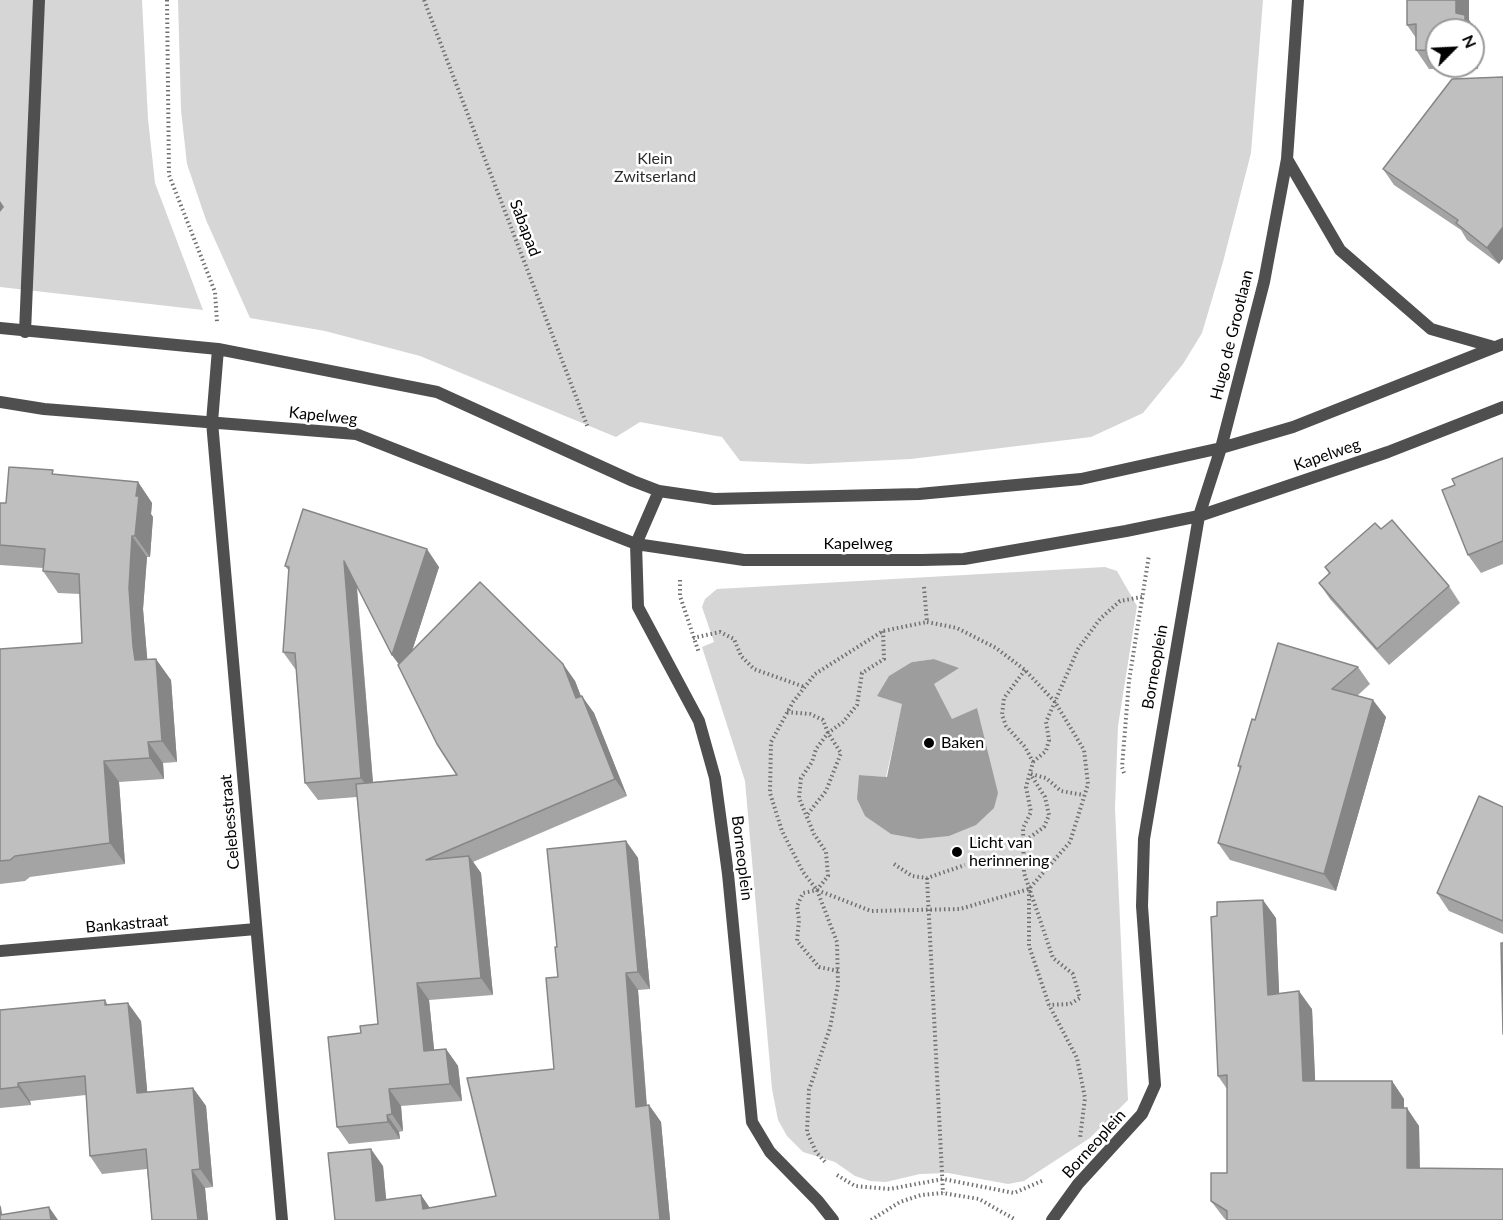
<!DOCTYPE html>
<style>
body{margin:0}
#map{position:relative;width:1503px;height:1220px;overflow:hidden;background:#fff;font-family:Lato,sans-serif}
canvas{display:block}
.north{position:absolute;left:1425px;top:18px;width:60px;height:60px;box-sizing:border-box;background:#fff;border:2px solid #999;border-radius:50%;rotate:66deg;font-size:16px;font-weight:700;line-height:24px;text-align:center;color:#000}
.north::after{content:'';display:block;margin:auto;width:21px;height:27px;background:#000;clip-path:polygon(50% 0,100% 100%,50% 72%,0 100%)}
</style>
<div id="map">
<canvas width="1503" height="1220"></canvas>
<div class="north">N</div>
</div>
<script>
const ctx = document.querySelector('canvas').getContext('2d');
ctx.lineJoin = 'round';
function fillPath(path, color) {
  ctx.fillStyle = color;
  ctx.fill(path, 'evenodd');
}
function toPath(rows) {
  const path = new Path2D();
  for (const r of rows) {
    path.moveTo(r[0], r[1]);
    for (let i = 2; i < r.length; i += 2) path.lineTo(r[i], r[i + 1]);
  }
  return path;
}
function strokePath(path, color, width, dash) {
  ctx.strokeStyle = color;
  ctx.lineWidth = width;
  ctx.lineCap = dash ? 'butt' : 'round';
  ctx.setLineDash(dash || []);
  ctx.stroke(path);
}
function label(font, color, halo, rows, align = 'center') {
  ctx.font = font + ' Lato,sans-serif';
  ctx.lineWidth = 5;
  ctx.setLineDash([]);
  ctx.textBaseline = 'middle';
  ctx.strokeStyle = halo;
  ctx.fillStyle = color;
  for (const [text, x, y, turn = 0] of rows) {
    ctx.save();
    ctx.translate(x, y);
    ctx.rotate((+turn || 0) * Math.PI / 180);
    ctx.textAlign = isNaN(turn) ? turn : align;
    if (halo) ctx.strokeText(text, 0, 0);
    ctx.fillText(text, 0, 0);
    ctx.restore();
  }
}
fillPath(toPath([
 [0,0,142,0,148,119,155,183,203,310,0,287],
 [178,0,1263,0,1251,153,1223,262,1202,333,1183,364,1143,413,1091,437,911,459,809,464,740,461,722,437,640,422,616,437,420,356,325,331,250,318,206,220,187,164,181,110],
 [1105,567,1117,571,1137,606,1118,726,1115,808,1128,1100,1090,1138,1024,1181,1008,1184,948,1173,920,1174,886,1182,870,1181,855,1176,835,1162,803,1152,787,1136,778,1120,772,1089,745,781,702,647,714,642,702,607,705,599,717,589],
 [934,659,958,668,933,684,952,720,977,708,865,816,859,775,886,777,912,662]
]), '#d6d6d6');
fillPath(toPath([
 [934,659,959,668,934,684,952,719,977,708,998,793,994,808,976,825,949,836,919,839,891,834,865,816,857,799,859,775,887,777,902,704,877,696,889,676,912,662]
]), '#9d9d9d');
strokePath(toPath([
 [167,0,169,175,215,292,217,322],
 [424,0,588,428],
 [680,580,680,596,699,653],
 [924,587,927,622],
 [927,622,957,628,996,648,1025,670,1055,702,1084,750,1088,784,1070,842,1029,889,960,909,871,911,817,890,803,872,782,831,770,793,771,742,793,702,815,674,883,631,927,622],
 [693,638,720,632,734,639,741,656,754,669,805,687],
 [1025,670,1004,698,1002,715,1006,726,1025,747,1033,762,1026,787,1031,812,1023,828,1024,873,1053,958,1073,974,1080,998,1070,1004,1049,1005],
 [787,712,810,714,823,720,828,733,841,753,826,791,807,815],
 [1033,762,1046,751,1049,740,1046,722,1078,649,1100,619,1120,601,1142,597],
 [1124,773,1122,767,1129,681,1149,555],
 [1031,774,1046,778,1061,791,1084,795],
 [1022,843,1044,827,1049,815,1045,797,1031,775],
 [894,864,912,876,927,878,965,865],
 [927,878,943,1193],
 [817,890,837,942,838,985,830,1028,809,1090,807,1132,816,1152,826,1163],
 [1029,890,1029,946,1049,1005,1077,1058,1085,1098,1080,1138],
 [838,971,819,967,797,941,799,920,797,906,803,893,817,890,828,876,826,852,814,834,799,798,801,778,812,762,816,749,828,733,843,722,857,705,862,673,884,659,883,631],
 [837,1175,855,1186,890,1189,943,1179,1014,1193,1044,1180],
 [871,1220,900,1202,921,1195,943,1193,979,1199,1016,1220]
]), '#717171', 4, [1.5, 3]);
strokePath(toPath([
 [25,332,39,0]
]), '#4f4f4f', 12);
strokePath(toPath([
 [1287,159,1340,250,1431,329,1494,347],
 [0,328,218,349,437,392,633,481,659,491,714,499,919,494,1081,479,1221,448,1293,427,1503,344],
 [218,349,212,422,282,1220],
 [0,402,44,409,356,434,636,544,744,560,922,560,964,559,1126,531,1199,516,1388,452,1503,407],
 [659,491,636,544,638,607,699,721,715,778,728,874,752,1122,770,1152,818,1201,833,1220],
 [0,951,256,929],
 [1052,1220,1078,1184,1142,1114,1155,1085,1142,906,1144,839,1199,516,1221,448,1264,282,1287,159,1298,0]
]), '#4f4f4f', 12);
fillPath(toPath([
 [1469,20,1478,33,1478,69,1429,69,1416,50,1416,38,1407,25],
 [1437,30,1473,30,1473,66,1437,66],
 [1452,79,1499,264,1467,240,1461,230,1394,185,1383,169],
 [1503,458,1503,564,1481,573,1468,555],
 [56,475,138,482,152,503,151,514,153,517,150,557,147,557,143,609,147,659,171,680,177,762,163,763,164,779,119,782,125,864,30,877,25,881,0,884,0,649,82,643,80,594,58,593,43,571,43,568,0,565,0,503,6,503],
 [1381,529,1449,586,1460,603,1389,665,1330,599,1319,583,1329,573,1325,567],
 [285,566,439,567,412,651,563,664,575,681,581,696,594,713,627,796,473,862,481,873,493,995,429,1000,434,1050,446,1049,458,1066,462,1101,401,1106,403,1131,399,1132,400,1139,349,1144,337,1127,361,1033,378,1024,357,797,318,800,305,783,296,670,283,652,289,571],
 [357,586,392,655,399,664,457,775,373,782],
 [1358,667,1370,684,1357,696,1386,717,1336,891,1230,860,1218,843,1240,769,1238,766,1255,720],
 [1503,807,1503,934,1449,911,1437,893],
 [626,841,638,858,650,989,638,990,647,1106,649,1105,661,1122,670,1220,335,1220,383,1166,386,1200,421,1195,430,1208,496,1196,554,1069,558,977,557,947],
 [1217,916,1276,918,1279,994,1312,1009,1315,1081,1392,1081,1404,1099,1404,1108,1419,1126,1420,1169,1503,1220,1226,1220,1224,1218,1211,1201,1227,1173,1227,1089,1218,1076],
 [105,1000,108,1005,141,1021,147,1092,193,1088,206,1106,213,1187,205,1188,208,1220,152,1220,147,1169,102,1174,90,1156,86,1095,30,1101,31,1105,0,1108,0,1010]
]), '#a4a4a4');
fillPath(toPath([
 [1456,0,1469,0,1469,20,1478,33,1478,69,1473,63,1473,30,1465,30,1456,13],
 [0,201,4,207,0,212],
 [1503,227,1503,259,1499,264,1487,248],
 [138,482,152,503,151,514,153,517,150,557,135,536,136,496],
 [132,536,147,557,143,609,148,667,135,660,133,646,129,588],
 [427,549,439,567,405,673,392,655],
 [344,561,356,579,374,796,361,778],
 [156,659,171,680,177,762,162,741],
 [563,664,575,681,588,715,576,698],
 [582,696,594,713,627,796,615,779],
 [1373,700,1386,717,1336,891,1324,874],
 [148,742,163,763,164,779,150,758],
 [104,761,119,782,125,864,110,843],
 [626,841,638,858,650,989,638,972],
 [469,856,481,873,493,995,481,978],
 [1263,900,1276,918,1280,1013,1268,995],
 [626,973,638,990,648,1124,636,1107],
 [417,983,429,1000,436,1068,424,1051],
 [1299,991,1312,1009,1316,1099,1303,1081],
 [128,1003,141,1021,149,1111,137,1093],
 [446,1049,458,1066,462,1101,450,1084],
 [1392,1081,1404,1099,1404,1126,1392,1108],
 [18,1083,30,1101,31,1105,18,1087],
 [193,1088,206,1106,213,1187,200,1169],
 [389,1089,401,1106,403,1131,392,1114],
 [649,1105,661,1122,670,1220,660,1220],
 [1407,1108,1419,1126,1420,1186,1407,1168],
 [387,1115,399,1132,400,1139,388,1122],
 [371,1149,383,1166,388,1218,376,1201],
 [192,1170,205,1188,208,1220,198,1220],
 [421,1195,433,1213,423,1209],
 [0,1205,1,1207,3,1220,0,1220],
 [49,1207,58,1220,51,1220]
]), '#868686');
const building = toPath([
 [1407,0,1456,0,1456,13,1465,15,1465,30,1437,30,1437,51,1416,50,1416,24,1407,25,1407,0],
 [1503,77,1503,227,1487,248,1456,223,1458,220,1383,169,1452,79,1503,77],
 [1503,458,1503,541,1468,555,1442,490,1455,485,1452,479,1503,458],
 [9,467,53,470,52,474,138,482,136,496,139,496,135,536,132,536,129,588,133,646,135,660,156,659,162,741,148,742,150,758,104,761,110,843,15,856,10,860,0,861,0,649,82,643,79,574,43,571,45,549,0,545,0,503,6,503,9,467],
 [303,509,427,549,392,655,344,561,361,778,305,783,295,653,283,652,289,567,285,566,303,509],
 [1392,520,1449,586,1377,649,1319,583,1330,573,1325,567,1375,523,1381,529,1392,520],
 [480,582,563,664,576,698,582,696,615,779,426,860,469,856,481,978,417,983,424,1051,446,1049,450,1084,389,1089,392,1114,387,1115,388,1122,337,1127,328,1037,361,1033,360,1026,378,1024,356,784,457,775,437,744,398,665,480,582],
 [1278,643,1358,667,1332,689,1373,700,1324,874,1218,843,1241,766,1238,766,1252,719,1255,720,1278,643],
 [1479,796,1503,807,1503,921,1437,893,1479,796],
 [626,841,638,972,626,973,636,1107,649,1105,660,1220,335,1220,328,1153,371,1149,376,1201,421,1195,423,1209,496,1196,467,1078,554,1069,546,978,558,977,555,947,557,947,547,849,626,841],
 [1263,900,1268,995,1299,991,1303,1081,1392,1081,1392,1108,1407,1108,1407,1168,1503,1169,1503,1220,1227,1220,1227,1211,1211,1201,1211,1173,1227,1173,1227,1075,1218,1076,1211,917,1217,916,1217,902,1263,900],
 [1501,943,1503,943,1503,1034,1501,943],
 [105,1000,105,1005,128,1003,137,1093,193,1088,200,1169,192,1170,198,1220,152,1220,146,1149,90,1156,85,1076,18,1083,18,1087,0,1089,0,1010,105,1000],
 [49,1207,51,1220,0,1220,0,1215,49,1207]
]);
fillPath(building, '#bfbfbf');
strokePath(building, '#868686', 1.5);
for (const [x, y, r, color] of [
 [929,743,6,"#000"],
 [957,852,6,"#000"]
]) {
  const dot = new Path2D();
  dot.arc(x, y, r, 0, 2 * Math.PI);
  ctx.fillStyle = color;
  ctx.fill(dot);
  strokePath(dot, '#fff', 2);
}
label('16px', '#2d2d2d', '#fff', [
 ["Klein",655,159],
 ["Zwitserland",655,177]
]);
label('16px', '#000', '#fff', [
 ["Sabapad",525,228,69],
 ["Hugo de Grootlaan",1232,335,-76],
 ["Kapelweg",323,416,6],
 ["Kapelweg",1327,455,-19],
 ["Kapelweg",858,544],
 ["Borneoplein",1155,667,-80],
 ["Celebesstraat",230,822,-95],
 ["Borneoplein",742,858,83],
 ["Bankastraat",127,924,-5],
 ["Borneoplein",1094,1144,-48]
]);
label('16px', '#000', '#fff', [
 ["Baken",941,743],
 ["Licht van",969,843],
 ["herinnering",969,861]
], 'left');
</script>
